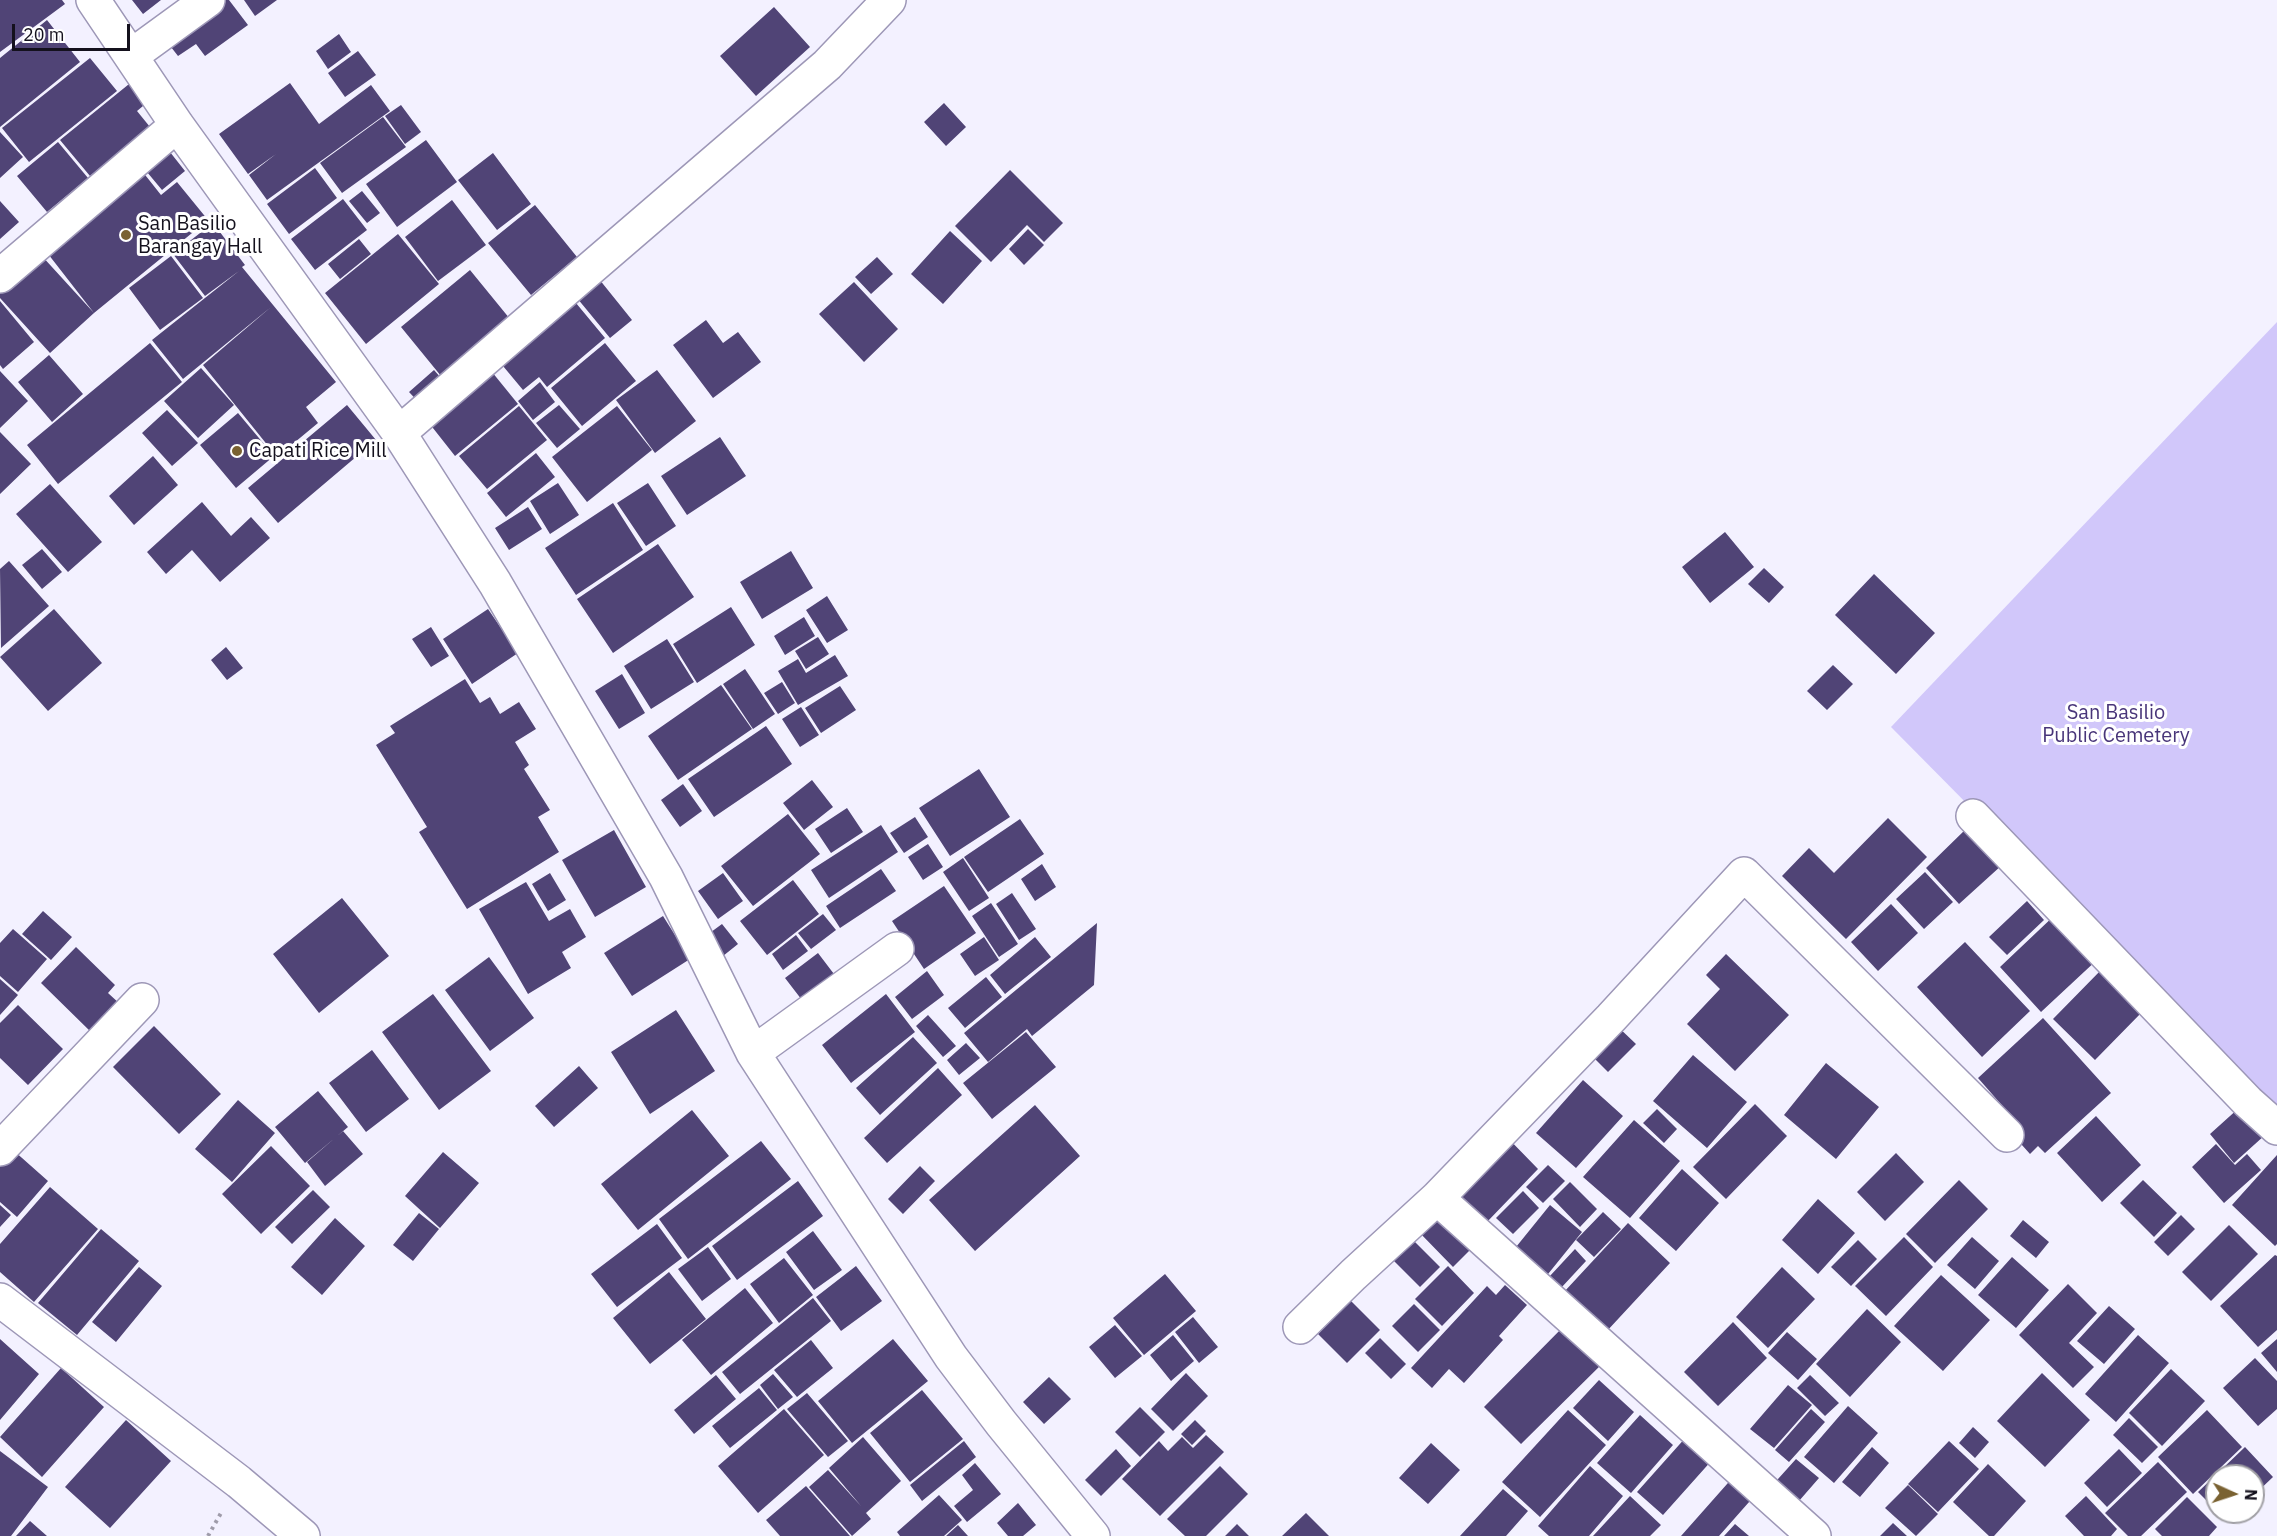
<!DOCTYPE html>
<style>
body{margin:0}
#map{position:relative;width:2277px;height:1536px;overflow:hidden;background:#f3f1ff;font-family:"IBM Plex Sans",sans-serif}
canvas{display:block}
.north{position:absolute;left:2205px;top:1464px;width:60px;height:60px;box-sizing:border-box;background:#fff;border:2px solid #a1a0a5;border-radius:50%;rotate:93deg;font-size:16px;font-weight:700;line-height:24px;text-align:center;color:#14111d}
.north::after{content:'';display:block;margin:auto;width:21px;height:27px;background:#7a6232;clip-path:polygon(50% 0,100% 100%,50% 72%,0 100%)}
.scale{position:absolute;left:12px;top:24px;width:118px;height:27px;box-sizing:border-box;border:3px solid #14111d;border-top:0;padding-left:8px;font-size:18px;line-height:21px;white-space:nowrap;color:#14111d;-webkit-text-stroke:4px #fff;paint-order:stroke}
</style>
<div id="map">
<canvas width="2277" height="1536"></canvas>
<div class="north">N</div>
<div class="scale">20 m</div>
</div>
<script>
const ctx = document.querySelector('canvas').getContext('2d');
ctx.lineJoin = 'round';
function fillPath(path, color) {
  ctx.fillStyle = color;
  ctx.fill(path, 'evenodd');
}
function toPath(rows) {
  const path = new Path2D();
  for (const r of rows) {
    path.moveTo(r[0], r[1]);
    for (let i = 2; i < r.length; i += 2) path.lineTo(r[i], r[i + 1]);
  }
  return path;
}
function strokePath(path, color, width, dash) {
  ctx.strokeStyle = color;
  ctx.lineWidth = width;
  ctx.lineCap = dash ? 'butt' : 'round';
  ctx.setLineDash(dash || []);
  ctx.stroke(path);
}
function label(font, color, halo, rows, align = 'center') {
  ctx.font = font + ' "IBM Plex Sans",sans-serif';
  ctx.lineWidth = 6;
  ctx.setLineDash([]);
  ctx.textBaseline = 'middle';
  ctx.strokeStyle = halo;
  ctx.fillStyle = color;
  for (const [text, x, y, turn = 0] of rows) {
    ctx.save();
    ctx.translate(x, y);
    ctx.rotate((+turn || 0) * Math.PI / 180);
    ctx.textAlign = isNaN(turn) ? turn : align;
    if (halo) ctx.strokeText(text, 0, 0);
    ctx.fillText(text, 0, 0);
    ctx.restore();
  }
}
fillPath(toPath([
 [2277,322,2277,1117,1891,727]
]), '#d1c7fa');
fillPath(toPath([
 [0,0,62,0,65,4,0,52],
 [132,0,161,0,143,14],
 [214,0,229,0,248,25,205,56,196,44,178,56,164,38],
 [244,0,277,0,255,16],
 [774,7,810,47,756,96,720,56],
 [47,20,80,62,0,127,0,58],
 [339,34,351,52,328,69,316,51],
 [358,51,376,75,345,97,328,73],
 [90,58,117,91,29,162,2,128],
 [134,80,149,101,137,111,150,127,90,176,60,140],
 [290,83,319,124,371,85,390,111,267,200,249,175,276,154,248,174,219,134],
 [944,103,966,127,946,146,924,122],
 [401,105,421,132,405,144,385,116],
 [383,117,406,147,342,193,320,163],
 [0,132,23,157,0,178],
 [426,140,457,182,397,227,366,184],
 [58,142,88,178,47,212,17,176],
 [166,147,185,171,162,190,142,166],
 [493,153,531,204,497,230,458,180],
 [315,168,337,198,289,234,267,204],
 [1010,170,1063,223,1044,242,1027,225,991,262,955,226],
 [142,171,161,195,177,182,208,220,94,313,45,250],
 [362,191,380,213,367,223,349,201],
 [343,199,367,230,315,270,291,239],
 [452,200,486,245,438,281,405,237],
 [0,201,19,222,0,239],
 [535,205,577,257,531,295,488,243],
 [213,223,245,265,242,267,336,382,306,407,318,423,277,457,203,365,271,307,183,379,152,340,239,271,205,296,173,254],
 [1028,229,1044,245,1024,265,1009,249],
 [950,231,982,261,943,304,911,274],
 [398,234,439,284,366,344,325,293],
 [359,239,371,254,340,279,328,264],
 [41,255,94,313,50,353,0,298,0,292],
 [171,256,203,298,160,330,129,288],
 [877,257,893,274,871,294,855,277],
 [470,270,510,319,441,376,401,327],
 [599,279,632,320,610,338,577,298],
 [854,282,898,329,864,362,819,314],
 [571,297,605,338,547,387,539,377,523,390,498,360],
 [0,301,34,342,3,369,0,365],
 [706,320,723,343,738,332,761,362,713,398,673,345],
 [150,343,182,382,58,484,27,445],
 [605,343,636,381,582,426,551,388],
 [49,355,83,394,52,422,18,382],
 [201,368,234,405,198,438,164,401],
 [434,370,448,386,424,408,409,392],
 [657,370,696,421,655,453,616,400],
 [0,371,28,401,0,428],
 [492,372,518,404,455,456,429,423],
 [540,382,555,402,533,420,518,401],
 [347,405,376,440,278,523,248,488],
 [559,405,580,429,557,448,536,423],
 [519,406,547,440,487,489,459,456],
 [617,406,652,450,587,502,552,457],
 [167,410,198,443,172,466,142,433],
 [238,413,274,456,236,488,200,445],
 [0,432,31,464,0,494],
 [720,437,746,476,687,515,661,476],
 [536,453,555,477,506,517,487,493],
 [153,456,178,485,134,525,109,496],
 [558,483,579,515,550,534,530,501],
 [648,483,676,526,646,546,617,503],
 [50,484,102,542,68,572,16,514],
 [202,502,231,536,251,517,270,538,220,582,192,550,166,574,147,552],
 [613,503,643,550,576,595,545,548],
 [528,507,542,529,509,550,495,528],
 [1725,532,1754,567,1710,603,1682,567],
 [658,544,694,597,613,653,577,599],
 [42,549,62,572,42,589,22,565],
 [791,551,813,588,762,619,740,582],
 [9,561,49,606,1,648,0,569],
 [1764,568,1784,587,1769,603,1748,584],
 [1874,574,1935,633,1896,674,1835,615],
 [827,596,848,630,827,643,806,610],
 [731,607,755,645,697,683,673,644],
 [54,609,102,663,48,711,0,657],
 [488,609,518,653,472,684,443,639],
 [804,617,815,636,785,655,774,636],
 [431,627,449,656,431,667,412,639],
 [818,637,829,654,806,669,795,651],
 [667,639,694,682,651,709,624,666],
 [226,647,243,668,227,680,211,660],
 [835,655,848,676,798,705,778,671,798,659,806,673],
 [1833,665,1853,684,1827,710,1807,691],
 [745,669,775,714,753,729,723,684],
 [622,674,645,713,619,729,595,691],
 [465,679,480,703,490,697,500,714,519,702,536,729,515,742,529,765,524,769,550,810,538,817,559,852,467,909,419,832,427,827,376,745,395,733,390,726],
 [782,682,795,703,778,714,764,693],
 [721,685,752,729,678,780,648,736],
 [840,686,856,710,821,733,805,708],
 [801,707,819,735,800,747,782,719],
 [766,726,792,764,714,817,688,779],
 [979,769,1010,817,950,856,919,808],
 [812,780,833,807,804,830,783,803],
 [683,784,702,811,680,827,661,800],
 [847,808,863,832,831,853,815,829],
 [788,814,820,854,753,906,721,866],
 [915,817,928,837,904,853,890,833],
 [1888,818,1927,857,1846,939,1782,876,1809,848,1834,873],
 [1020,819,1044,854,988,892,964,857],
 [881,825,898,852,829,898,811,870],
 [1967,828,2002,865,1959,904,1926,868],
 [614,830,646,887,595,917,562,860],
 [928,844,943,867,923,880,908,857],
 [963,858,989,898,969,911,943,872],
 [1042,864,1056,887,1035,901,1021,879],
 [881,869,896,891,840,928,826,906],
 [1925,872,1953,902,1924,929,1896,899],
 [550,873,566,900,548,911,532,884],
 [723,873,743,901,718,919,698,891],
 [793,880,819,914,767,955,740,921],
 [526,882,549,921,570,909,586,937,562,952,571,968,528,994,479,909],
 [944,886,976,933,924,969,892,921],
 [1012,893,1036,929,1019,940,996,904],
 [342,898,389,956,319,1013,273,954],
 [2027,901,2044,920,2007,955,1989,937],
 [991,903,1018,944,999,957,972,916],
 [1891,904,1918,933,1878,971,1851,942],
 [43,911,72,937,51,960,22,934],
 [2057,913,2099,958,2041,1012,2000,967],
 [823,914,836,930,811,949,798,933],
 [663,916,690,959,632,996,604,953],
 [1097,923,1094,985,1032,1036,1027,1029,988,1062,964,1033],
 [722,924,738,944,723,956,707,935],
 [13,929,47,959,18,992,0,976,0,943],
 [796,935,808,951,783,970,772,954],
 [984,937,999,960,975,976,960,954],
 [1035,937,1051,957,1005,994,990,975],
 [1965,942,2030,1011,1982,1057,1917,987],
 [76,947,115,985,108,993,120,1004,92,1033,41,983],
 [818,953,837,978,805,1004,785,978],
 [1726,954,1789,1015,1735,1071,1687,1024,1720,989,1706,975],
 [489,957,534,1018,490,1051,445,990],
 [2102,969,2144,1010,2095,1060,2053,1019],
 [927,971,944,995,912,1019,895,997],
 [986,977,1002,997,965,1028,948,1008],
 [0,979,18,995,0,1015],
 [433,994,491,1071,439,1110,382,1032],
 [886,994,915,1032,851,1083,822,1045],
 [18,1005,63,1049,28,1085,0,1058,0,1023],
 [676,1010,715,1071,650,1114,611,1052],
 [928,1015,956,1046,943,1057,916,1026],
 [2043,1018,2111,1093,2045,1153,2038,1146,2030,1154,2005,1126,2013,1118,1978,1078],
 [1615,1024,1636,1044,1608,1072,1588,1052],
 [154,1026,221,1094,179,1134,113,1067],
 [1026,1032,1056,1067,992,1119,963,1083],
 [913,1037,937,1063,880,1115,856,1088],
 [966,1043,980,1058,959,1075,947,1060],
 [372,1050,409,1099,366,1132,329,1083],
 [1693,1055,1747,1102,1707,1148,1653,1101],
 [1826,1063,1879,1107,1836,1159,1784,1115],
 [579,1066,598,1088,554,1127,535,1106],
 [938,1068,962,1095,887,1163,864,1138],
 [1583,1080,1623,1116,1576,1168,1536,1133],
 [318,1091,348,1127,305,1163,275,1127],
 [238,1100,275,1133,232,1182,195,1149],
 [1755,1104,1787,1136,1726,1199,1693,1167],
 [1035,1105,1080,1156,975,1251,929,1200],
 [2240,1107,2265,1135,2234,1163,2210,1134],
 [1657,1109,1677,1129,1664,1143,1643,1123],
 [692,1110,729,1156,638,1230,601,1184],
 [2096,1116,2141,1165,2102,1202,2057,1153],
 [1634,1120,1680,1161,1630,1218,1583,1177],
 [343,1131,363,1154,325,1186,307,1162],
 [1503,1133,1538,1169,1486,1223,1450,1187],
 [761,1141,791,1179,688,1259,659,1219],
 [2216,1144,2235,1165,2247,1154,2261,1170,2224,1203,2192,1167],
 [271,1146,310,1186,261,1234,222,1194],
 [13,1150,48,1181,17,1217,0,1202,0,1165],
 [443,1152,479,1183,440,1228,405,1196],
 [1896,1153,1924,1182,1885,1221,1857,1192],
 [2277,1155,2277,1244,2275,1246,2232,1205],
 [1548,1165,1565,1181,1543,1203,1526,1187],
 [920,1166,935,1181,903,1214,888,1199],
 [1682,1169,1719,1203,1676,1251,1639,1218],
 [1959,1180,1988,1209,1935,1263,1906,1234],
 [2143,1180,2177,1213,2154,1237,2120,1203],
 [798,1181,823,1216,737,1280,712,1246],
 [1570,1182,1597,1209,1580,1227,1553,1199],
 [50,1187,98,1229,34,1302,0,1272,0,1244],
 [313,1190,330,1207,292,1244,275,1227],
 [1523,1191,1539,1208,1513,1234,1496,1218],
 [1818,1199,1855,1233,1818,1274,1782,1240],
 [0,1205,11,1215,0,1227],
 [1550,1205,1582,1232,1544,1279,1512,1252],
 [1441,1208,1476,1244,1453,1267,1418,1231],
 [1603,1212,1621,1229,1594,1257,1576,1240],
 [419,1213,439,1229,413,1261,393,1245],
 [2181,1215,2195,1229,2168,1256,2154,1242],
 [335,1218,365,1246,322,1295,291,1267],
 [2023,1220,2049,1242,2036,1258,2010,1236],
 [1628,1223,1670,1263,1606,1332,1564,1292],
 [657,1224,682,1258,617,1307,591,1274],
 [2229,1225,2258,1254,2211,1301,2182,1272],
 [101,1229,139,1261,77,1335,38,1303],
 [813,1231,842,1270,814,1290,786,1252],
 [1407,1234,1440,1267,1420,1287,1387,1254],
 [1904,1237,1933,1267,1886,1316,1855,1286],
 [1972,1237,1999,1261,1975,1289,1947,1265],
 [1858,1240,1877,1259,1851,1286,1831,1267],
 [708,1247,731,1279,702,1301,678,1269],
 [1575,1249,1586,1261,1561,1288,1549,1277],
 [2275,1255,2277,1256,2277,1330,2258,1347,2220,1306],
 [2012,1257,2049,1290,2016,1328,1978,1295],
 [784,1258,813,1295,779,1323,750,1284],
 [856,1266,882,1301,841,1331,816,1297],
 [1448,1266,1474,1293,1442,1326,1415,1299],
 [139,1267,162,1286,116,1342,92,1322],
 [1782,1267,1815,1299,1768,1348,1736,1317],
 [669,1272,706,1319,650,1364,613,1318],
 [1165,1274,1196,1311,1144,1355,1113,1318],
 [1941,1275,1990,1320,1943,1371,1894,1326],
 [2068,1284,2097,1313,2069,1343,2094,1367,2073,1388,2019,1335],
 [1505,1285,1527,1305,1499,1336,1503,1340,1464,1383,1449,1369,1432,1388,1411,1368,1487,1286,1496,1295],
 [745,1288,773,1323,711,1375,682,1340],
 [813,1298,831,1321,740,1394,722,1372],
 [1351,1301,1380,1330,1347,1363,1318,1334],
 [1414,1304,1440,1330,1418,1352,1392,1326],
 [2109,1306,2135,1329,2104,1364,2077,1341],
 [1867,1309,1901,1342,1850,1397,1816,1364],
 [1193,1317,1218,1347,1199,1363,1175,1332],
 [1733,1322,1767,1358,1718,1406,1684,1372],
 [1567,1323,1605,1361,1521,1444,1484,1407],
 [1115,1325,1142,1356,1115,1378,1089,1347],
 [1787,1332,1817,1359,1798,1380,1768,1353],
 [1173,1335,1194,1361,1171,1381,1150,1355],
 [2138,1335,2169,1363,2116,1422,2085,1394],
 [1380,1338,1406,1364,1391,1379,1365,1353],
 [0,1339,39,1374,0,1420],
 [893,1339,928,1381,852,1443,818,1401],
 [2277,1339,2277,1372,2261,1353],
 [811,1340,833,1368,797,1397,774,1370],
 [2255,1358,2277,1381,2277,1409,2258,1426,2223,1388],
 [61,1368,104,1407,42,1477,0,1437],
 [2171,1369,2205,1401,2162,1446,2129,1413],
 [1186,1373,1208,1396,1173,1431,1151,1409],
 [2042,1373,2090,1420,2045,1467,1997,1421],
 [773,1374,793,1397,778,1409,760,1385],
 [716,1375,736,1399,694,1434,674,1410],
 [1810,1375,1839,1403,1825,1416,1797,1388],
 [1049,1377,1071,1399,1044,1424,1023,1402],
 [1599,1380,1634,1412,1608,1441,1573,1408],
 [1788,1385,1812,1405,1774,1448,1750,1429],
 [759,1388,777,1410,730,1448,712,1426],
 [922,1390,963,1439,910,1482,870,1433],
 [807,1393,848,1441,828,1457,787,1409],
 [1848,1406,1878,1433,1834,1483,1804,1457],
 [1140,1407,1165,1432,1140,1457,1115,1432],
 [784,1409,824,1455,758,1513,718,1466],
 [1811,1409,1825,1422,1789,1462,1775,1450],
 [1568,1410,1606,1445,1540,1517,1502,1482],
 [2207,1410,2242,1447,2193,1494,2158,1457],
 [1640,1415,1673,1445,1631,1493,1597,1463],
 [2129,1418,2158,1447,2142,1463,2113,1435],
 [126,1420,171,1461,110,1528,65,1487],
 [1195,1420,1206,1431,1192,1445,1181,1434],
 [1973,1427,1989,1442,1975,1458,1959,1443],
 [1206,1435,1224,1452,1160,1516,1122,1479,1159,1441,1168,1451,1182,1437,1193,1448],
 [1687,1436,1713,1459,1663,1515,1637,1492],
 [863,1437,901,1481,866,1513,871,1519,852,1536,809,1487,828,1470,861,1506,829,1468],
 [964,1441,976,1457,922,1501,910,1485],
 [1949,1441,1979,1469,1938,1512,1908,1484],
 [1431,1443,1460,1470,1428,1504,1399,1478],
 [1872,1447,1889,1463,1860,1497,1842,1482],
 [2245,1447,2273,1477,2253,1496,2253,1476,2217,1476,2217,1511,2198,1492],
 [1116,1449,1131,1466,1101,1496,1085,1480],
 [2119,1449,2142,1473,2107,1507,2084,1483],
 [0,1451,48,1487,11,1536,0,1536],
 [1796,1459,1819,1478,1792,1509,1769,1489],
 [2158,1462,2187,1492,2141,1536,2128,1536,2105,1513],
 [975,1463,1001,1494,967,1522,954,1506,973,1490,962,1475],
 [1988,1464,2026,1501,1994,1536,1989,1536,1953,1502],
 [1220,1466,1248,1494,1206,1536,1185,1536,1167,1519],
 [1590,1466,1623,1496,1589,1536,1549,1536,1538,1526],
 [1735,1475,1757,1493,1719,1536,1681,1536],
 [1908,1485,1938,1514,1916,1536,1885,1508],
 [806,1486,850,1536,780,1536,766,1520],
 [1503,1489,1528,1511,1506,1536,1460,1536],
 [939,1495,962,1520,944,1536,900,1536,897,1532],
 [1630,1496,1661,1525,1650,1536,1593,1536],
 [2086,1496,2117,1529,2111,1536,2084,1536,2065,1516],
 [2187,1497,2217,1527,2209,1536,2162,1536,2155,1529],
 [1018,1503,1036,1525,1023,1536,1008,1536,997,1523],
 [2217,1512,2237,1512,2227,1522],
 [1306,1513,1329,1536,1282,1536],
 [30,1521,47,1536,16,1536],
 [1893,1523,1907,1536,1880,1536],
 [1237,1524,1249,1536,1225,1536],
 [1735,1524,1749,1536,1724,1536],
 [958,1525,968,1536,946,1536]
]), '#504476');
const minor = toPath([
 [93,0,177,125,399,433,495,583,666,877,753,1053,951,1357,1001,1423,1093,1536],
 [131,56,208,0],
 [0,276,177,125],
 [399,433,827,65,889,0],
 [1973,816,2248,1102,2277,1128],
 [753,1053,897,949],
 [0,1149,142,1000],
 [1437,1198,1814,1536],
 [0,1300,239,1482,303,1536],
 [1300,1327,1353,1275,1437,1198,1611,1018,1744,874,2007,1135]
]);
strokePath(minor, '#9d97b7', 36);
strokePath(toPath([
 [208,1536,221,1513]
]), '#9f9caa', 4, [3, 4.5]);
strokePath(minor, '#fff', 33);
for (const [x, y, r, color] of [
 [126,235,6,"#7a6232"],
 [237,451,6,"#7a6232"]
]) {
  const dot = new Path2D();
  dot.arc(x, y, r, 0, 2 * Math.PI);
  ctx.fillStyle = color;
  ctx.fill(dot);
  strokePath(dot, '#fff', 2);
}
label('20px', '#14111d', '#fff', [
 ["San Basilio",138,224],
 ["Barangay Hall",138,247],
 ["Capati Rice Mill",249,451]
], 'left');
label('20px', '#483579', '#fff', [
 ["San Basilio",2116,713],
 ["Public Cemetery",2116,736]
]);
</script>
